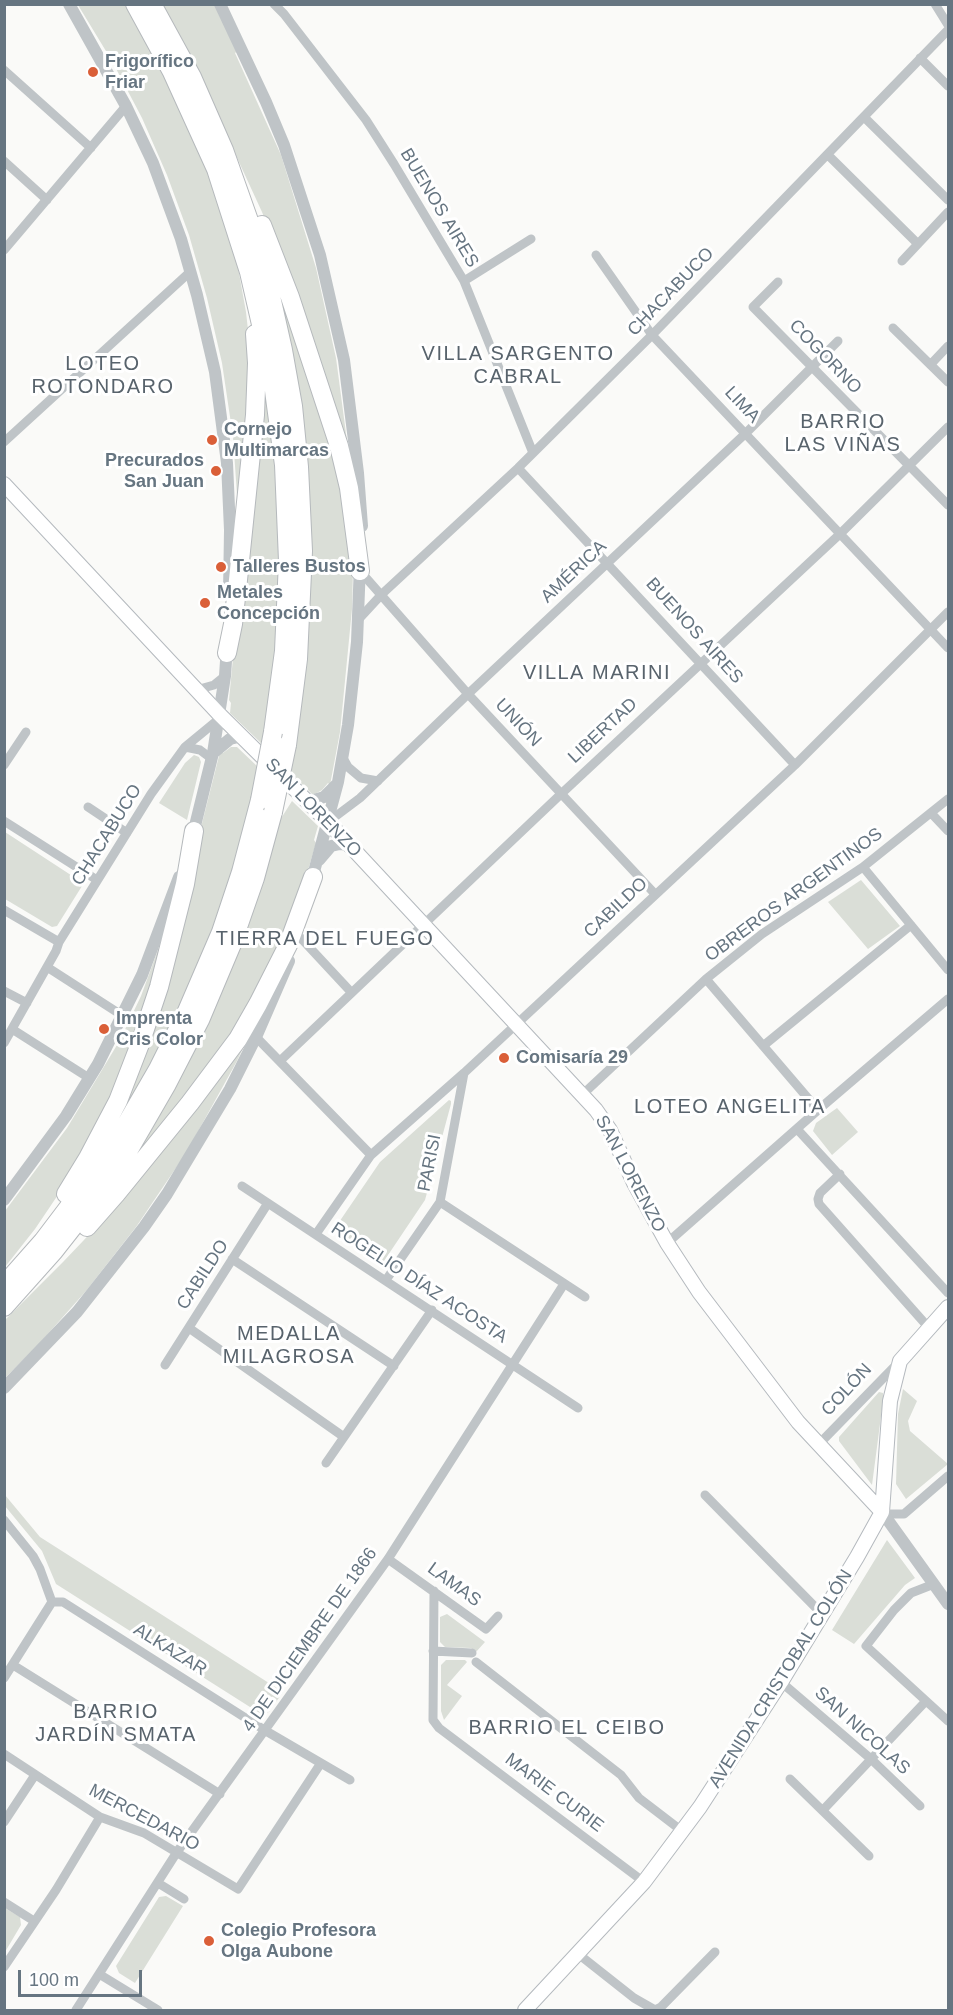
<!DOCTYPE html>
<meta charset="utf-8">
<style>
body{margin:0}
#map{position:relative;width:953px;height:2015px;overflow:hidden;background:#fafaf8;font-family:Helvetica,sans-serif}
canvas{display:block}
.frame{position:absolute;inset:0;border:6px solid #667581;pointer-events:none}
.scale{position:absolute;left:18px;top:1970px;width:124px;height:27px;box-sizing:border-box;border:3px solid #667581;border-top:0;padding-left:8px;font-size:18px;line-height:21px;white-space:nowrap;color:#667581;-webkit-text-stroke:4px #fff;paint-order:stroke}
</style>
<div id="map">
<canvas width="953" height="2015"></canvas>
<div class="frame"></div>
<div class="scale">100 m</div>
</div>
<script>
const ctx = document.querySelector('canvas').getContext('2d');
ctx.lineJoin = 'round';
function fillPath(path, color) {
  ctx.fillStyle = color;
  ctx.fill(path, 'evenodd');
}
function toPath(rows) {
  const path = new Path2D();
  for (const r of rows) {
    path.moveTo(r[0], r[1]);
    for (let i = 2; i < r.length; i += 2) path.lineTo(r[i], r[i + 1]);
  }
  return path;
}
function strokePath(path, color, width, dash) {
  ctx.strokeStyle = color;
  ctx.lineWidth = width;
  ctx.lineCap = dash ? 'butt' : 'round';
  ctx.setLineDash(dash || []);
  ctx.stroke(path);
}
function label(font, color, halo, rows, align = 'center') {
  ctx.font = font + ' Helvetica,sans-serif';
  ctx.lineWidth = 6;
  ctx.setLineDash([]);
  ctx.textBaseline = 'middle';
  ctx.strokeStyle = halo;
  ctx.fillStyle = color;
  for (const [text, x, y, turn = 0] of rows) {
    ctx.save();
    ctx.translate(x, y);
    ctx.rotate((+turn || 0) * Math.PI / 180);
    ctx.textAlign = isNaN(turn) ? turn : align;
    if (halo) ctx.strokeText(text, 0, 0);
    ctx.fillText(text, 0, 0);
    ctx.restore();
  }
}
fillPath(toPath([
 [78,5,125,5,168,81,206,166,237,262,246,312,250,348,251,382,238,509,233,437,222,363,207,298,189,235,167,175,142,118,112,61],
 [162,5,216,5,219,15,238,51,235,53,281,155,316,268,336,358,349,456,280,257,262,212,204,86],
 [262,235,335,443,353,570,352,609,340,732,330,785,328,783,322,790,315,794,312,794,291,773,307,650,311,548],
 [261,365,277,477,280,573,278,630,272,685,262,744,230,713,231,703,229,700],
 [231,747,237,747,258,767,243,835,215,925,169,1032,121,1119,97,1148,162,982,220,752,220,750,223,753],
 [194,755,199,757,201,762,187,820,159,803,185,763],
 [292,801,318,826,314,840,316,843,299,901,231,1043,123,1171,174,1089,193,1052,280,820],
 [5,832,80,881,82,886,57,926,52,927,5,899],
 [185,876,121,1078,68,1180,35,1229,5,1267,5,1211,67,1128,120,1040,141,996],
 [861,880,900,926,868,949,828,902],
 [254,1024,237,1061,186,1153,136,1227,86,1291,38,1345,5,1378,5,1320,63,1262,103,1220],
 [449,1100,451,1101,451,1104,425,1200,382,1264,333,1231,380,1162],
 [837,1108,858,1132,832,1155,813,1131,816,1123],
 [903,1389,917,1401,908,1421,910,1431,948,1464,906,1499,896,1484,898,1414],
 [879,1392,883,1393,883,1401,872,1485,839,1441,839,1437],
 [5,1495,40,1537,283,1692,269,1712,261,1714,56,1584,42,1551,5,1506],
 [887,1540,915,1578,905,1585,854,1644,832,1630],
 [447,1614,485,1642,476,1652,471,1648,445,1647,440,1642,440,1617],
 [446,1660,465,1660,467,1662,447,1685,462,1696,444,1720,441,1711,441,1665],
 [166,1896,183,1906,135,1983,119,1973,116,1966,159,1897],
 [5,1908,20,1917,21,1925,5,1952]
]), '#daded7');
const secondary = toPath([
 [4,484,219,714,328,822,596,1110,610,1130,634,1183,667,1243,699,1292,798,1422,882,1512],
 [525,2010,644,1882,700,1807,781,1682,857,1557,882,1512,890,1401,900,1361,948,1307]
]);
const motorway = toPath([
 [135,4,172,72,216,169,249,272,271,368,284,465,288,561,284,651,273,732],
 [152,4,192,77,224,150,253,232,268,283,283,350,293,406,299,467,303,551,298,659,287,745],
 [262,225,290,297,339,446,349,488,360,571],
 [227,653,233,624,238,580,255,415,257,363,255,334],
 [66,1194,88,1158,118,1101,140,1044,159,987,185,884,194,831],
 [87,1227,116,1194,190,1103,238,1039,258,1004,288,945,313,877],
 [4,1285,43,1241,90,1179,121,1133,158,1069,187,1011,221,932,241,872,260,800],
 [4,1307,54,1251,91,1204,130,1148,167,1084,200,1020,232,944,255,878,273,812]
]);
strokePath(secondary, '#b4b9be', 16);
strokePath(motorway, '#b5b9bc', 20);
strokePath(toPath([
 [274,4,284,14,366,120,394,164,464,281,533,453],
 [935,4,948,25],
 [920,58,948,86],
 [4,70,91,148],
 [864,117,948,200],
 [828,155,918,244],
 [4,161,47,200],
 [4,250,126,106],
 [596,255,652,335,948,648],
 [902,261,948,212],
 [464,281,531,239],
 [778,282,753,307,948,505],
 [893,328,948,382],
 [931,364,948,346],
 [4,442,191,271],
 [518,468,795,765],
 [360,571,468,694,655,894],
 [358,620,382,594,518,468,652,335,948,30],
 [196,690,214,685,225,676],
 [185,747,200,750,212,759],
 [343,758,348,767,361,778,378,781],
 [4,765,26,732],
 [88,807,127,833],
 [931,813,948,831],
 [4,821,97,880],
 [328,822,360,798,468,694,746,433,838,341],
 [863,867,948,970],
 [4,910,59,942],
 [298,935,351,992],
 [47,967,123,1016],
 [706,979,818,1110],
 [4,991,27,1003],
 [12,1029,89,1078],
 [256,1037,371,1155],
 [4,1043,56,951,59,942,151,794,185,747,219,719],
 [763,1046,911,925],
 [281,1060,561,794,841,533,948,427],
 [582,1095,706,979,762,934,863,867,948,799],
 [797,1129,948,1293],
 [840,1174,820,1193,818,1199,819,1204,929,1328],
 [242,1186,578,1408],
 [440,1202,585,1297],
 [316,1234,371,1155,464,1073,795,765,948,612],
 [667,1243,818,1110,948,999],
 [232,1259,394,1366],
 [386,1280,440,1202,464,1073],
 [189,1328,344,1437],
 [165,1365,268,1203],
 [820,1443,900,1361],
 [326,1463,432,1310],
 [705,1495,823,1615],
 [882,1512,889,1514,904,1514,948,1476],
 [4,1520,33,1556,40,1569,52,1602],
 [388,1559,486,1629,498,1616],
 [934,1584,911,1593,894,1610,866,1646,948,1721],
 [434,1591,433,1720,439,1728,644,1882],
 [52,1602,63,1602,266,1731,350,1780],
 [433,1651,472,1653],
 [476,1662,621,1775,639,1798,682,1831],
 [13,1665,220,1794],
 [4,1678,52,1602],
 [781,1682,871,1759,920,1806],
 [4,1754,100,1817,144,1833,238,1889,321,1763],
 [790,1779,869,1856],
 [823,1810,926,1701],
 [4,1822,35,1775],
 [158,1883,184,1899],
 [4,1902,34,1921],
 [577,1953,634,1998,655,2010,661,2007,715,1952],
 [4,1967,56,1890,100,1817],
 [99,1974,158,2010],
 [76,2010,177,1852,388,1559,564,1284]
]), '#bfc4c7', 9);
strokePath(toPath([
 [69,4,126,106,153,163,181,239,197,295,215,372,227,463,230,530,229,593],
 [220,4,266,102,284,145,320,255,344,360,358,473,362,526],
 [213,753,230,739,238,737,246,740],
 [308,802,324,797,337,784],
 [192,838,213,753,225,676,227,646],
 [319,860,331,846,340,844,349,845],
 [311,883,338,782,348,725,357,642,360,564],
 [4,1200,66,1116,98,1064,142,975,179,877],
 [4,1388,77,1312,144,1227,167,1194,230,1089,256,1037,289,961],
 [882,1512,948,1604]
]), '#bfc4c7', 12);
strokePath(secondary, '#fff', 14);
strokePath(motorway, '#fff', 18);
const motorwayBridge = toPath([
 [260,800,273,732],
 [273,812,287,745]
]);
strokePath(motorwayBridge, '#b5b9bc', 20, []);
strokePath(motorwayBridge, '#fff', 18);
for (const [x, y, r, color] of [
 [93,72,6,"#da5f38"],
 [212,440,6,"#da5f38"],
 [216,471,6,"#da5f38"],
 [221,567,6,"#da5f38"],
 [205,603,6,"#da5f38"],
 [104,1029,6,"#da5f38"],
 [504,1058,6,"#da5f38"],
 [209,1941,6,"#da5f38"]
]) {
  const dot = new Path2D();
  dot.arc(x, y, r, 0, 2 * Math.PI);
  ctx.fillStyle = color;
  ctx.fill(dot);
  strokePath(dot, '#fff', 2);
}
label('bold 18px', '#667581', '#fff', [
 ["Frigorífico",105,62],
 ["Friar",105,83],
 ["Cornejo",224,430],
 ["Multimarcas",224,451],
 ["Precurados",204,461,"right"],
 ["San Juan",204,482,"right"],
 ["Talleres Bustos",233,567],
 ["Metales",217,593],
 ["Concepción",217,614],
 ["Imprenta",116,1019],
 ["Cris Color",116,1040],
 ["Comisaría 29",516,1058],
 ["Colegio Profesora",221,1931],
 ["Olga Aubone",221,1952]
], 'left');
label('18px', '#667581', '#fff', [
 ["BUENOS AIRES",439,208,59],
 ["CHACABUCO",671,292,-46],
 ["COGORNO",825,357,46],
 ["LIMA",742,405,47],
 ["AMÉRICA",574,572,-43],
 ["BUENOS AIRES",694,631,48],
 ["UNIÓN",518,723,47],
 ["LIBERTAD",603,731,-43],
 ["SAN LORENZO",313,808,46],
 ["CHACABUCO",107,835,-58],
 ["OBREROS ARGENTINOS",794,895,-36],
 ["CABILDO",616,908,-43],
 ["PARISI",430,1163,-79],
 ["SAN LORENZO",630,1174,62],
 ["CABILDO",203,1275,-57],
 ["ROGELIO DÍAZ ACOSTA",419,1283,33],
 ["COLÓN",847,1390,-47],
 ["LAMAS",454,1585,36],
 ["4 DE DICIEMBRE DE 1866",310,1640,-55],
 ["ALKAZAR",170,1650,32],
 ["AVENIDA CRISTOBAL COLÓN",781,1679,-58],
 ["SAN NICOLAS",862,1731,42],
 ["MARIE CURIE",554,1793,37],
 ["MERCEDARIO",144,1818,28]
]);
ctx.letterSpacing = '1.5px';
label('20px', '#58636c', '#fff', [
 ["VILLA SARGENTO",518,354],
 ["CABRAL",518,377],
 ["LOTEO",103,364],
 ["ROTONDARO",103,387],
 ["BARRIO",843,422],
 ["LAS VIÑAS",843,445],
 ["VILLA MARINI",597,673],
 ["TIERRA DEL FUEGO",325,939],
 ["LOTEO ANGELITA",730,1107],
 ["MEDALLA",289,1334],
 ["MILAGROSA",289,1357],
 ["BARRIO",116,1712],
 ["JARDÍN SMATA",116,1735],
 ["BARRIO EL CEIBO",567,1728]
]);
ctx.letterSpacing = '0px';
</script>
